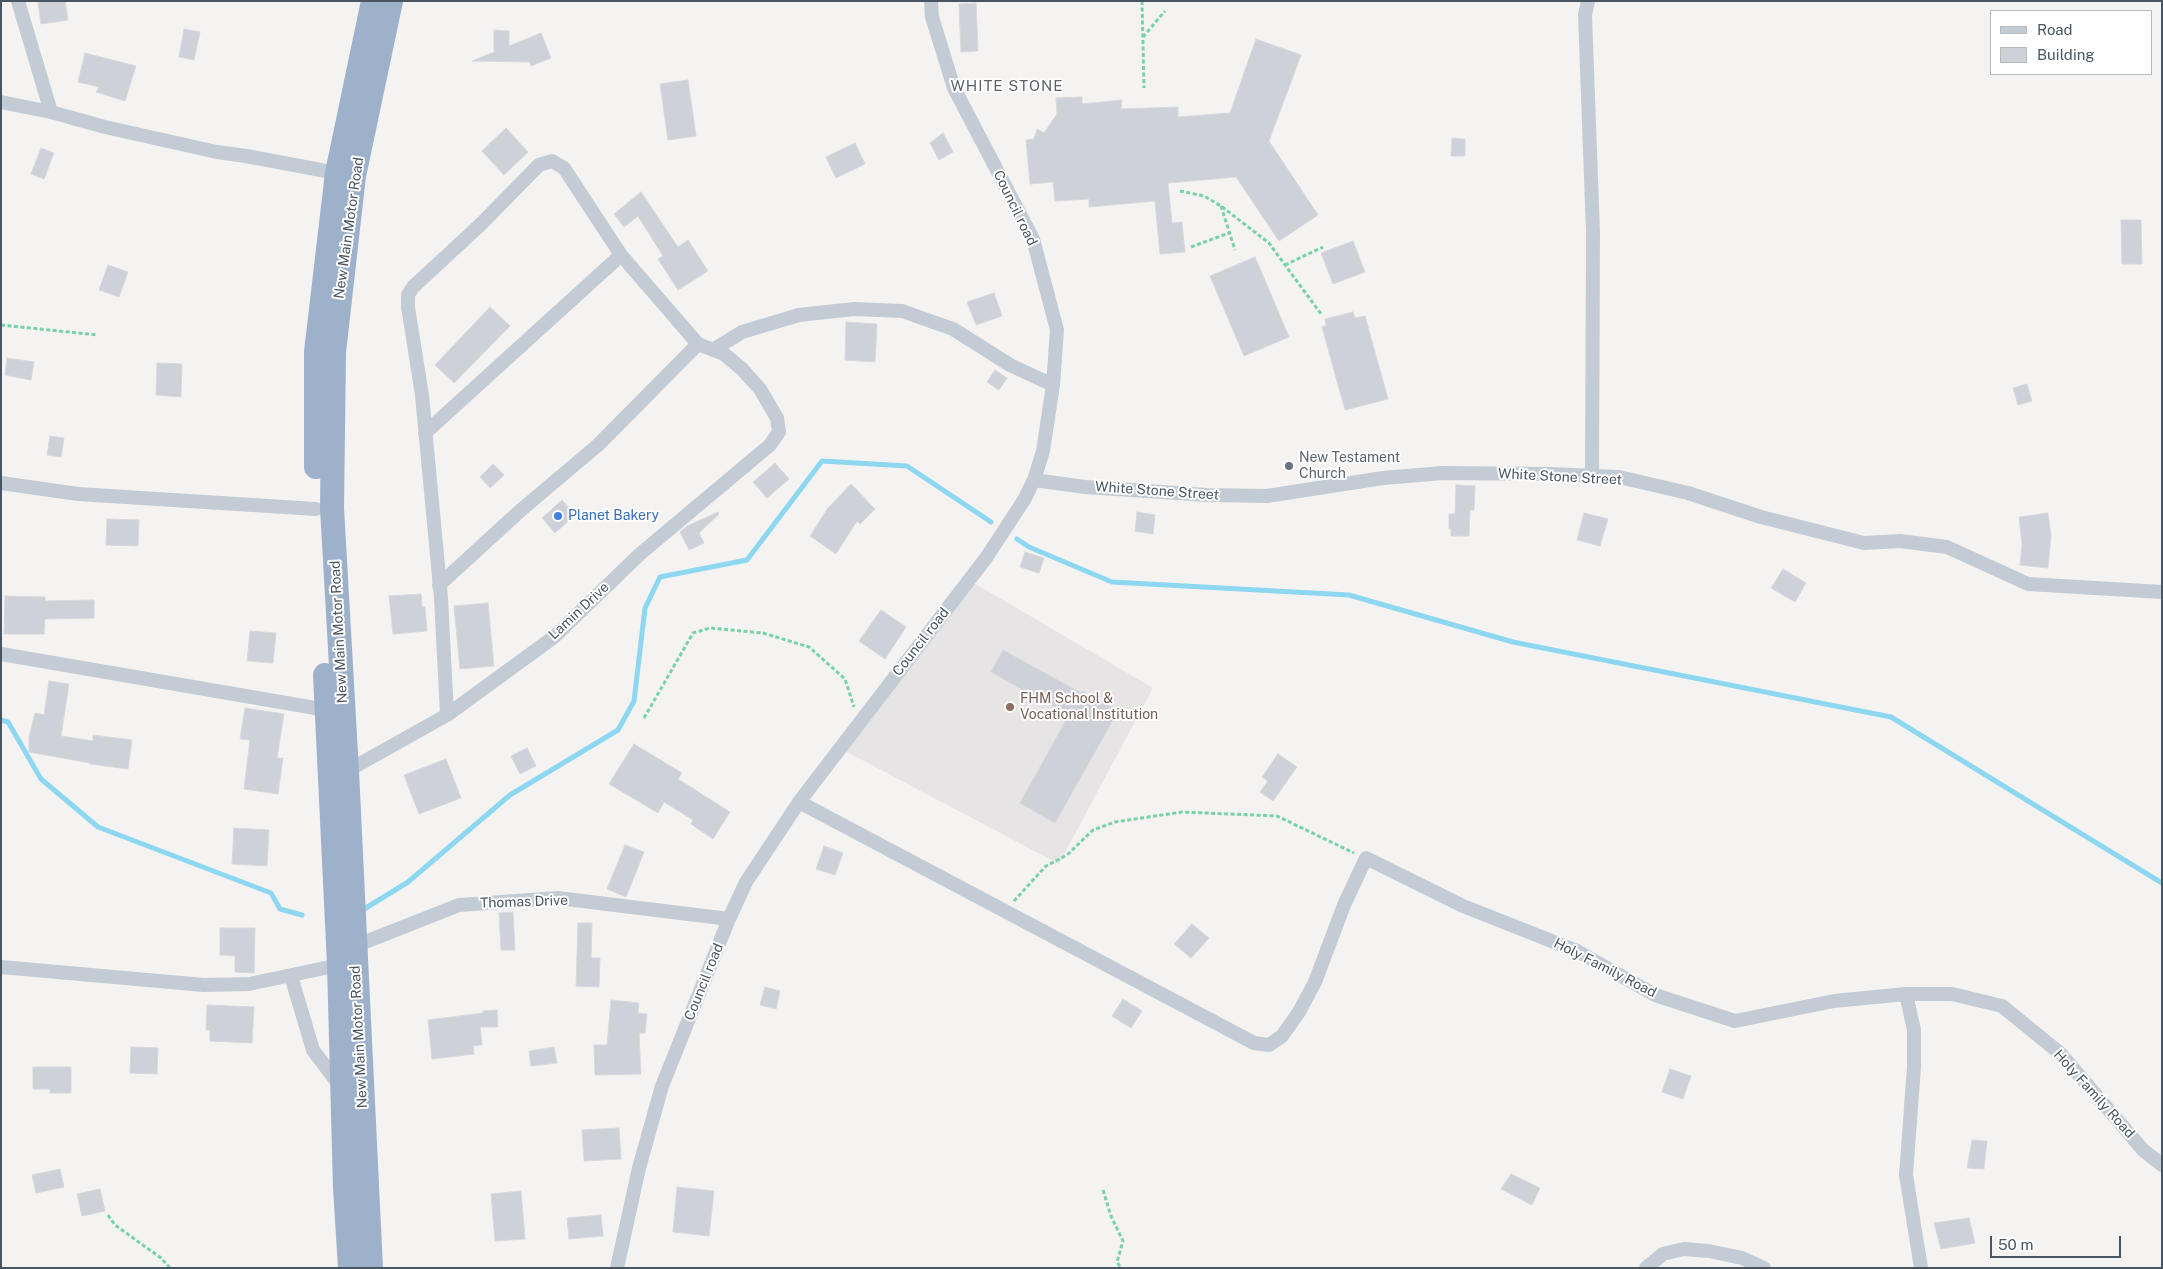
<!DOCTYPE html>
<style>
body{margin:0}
#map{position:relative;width:2163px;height:1269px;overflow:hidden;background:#f5f3f2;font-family:"Public Sans",sans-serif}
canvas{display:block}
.frame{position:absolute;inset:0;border:2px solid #495561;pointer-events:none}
.legend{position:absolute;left:1990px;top:10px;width:162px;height:65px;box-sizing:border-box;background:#fff;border:1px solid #b6bbc0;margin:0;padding:6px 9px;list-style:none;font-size:15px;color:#495561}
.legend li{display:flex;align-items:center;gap:10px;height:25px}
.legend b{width:25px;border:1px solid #b6bbc0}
.scale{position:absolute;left:1990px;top:1236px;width:131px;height:22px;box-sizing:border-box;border:2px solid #495561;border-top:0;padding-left:6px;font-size:15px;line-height:18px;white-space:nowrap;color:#495561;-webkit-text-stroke:4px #fff;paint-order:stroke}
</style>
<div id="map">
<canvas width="2163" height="1269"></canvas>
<div class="frame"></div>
<ul class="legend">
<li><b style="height:6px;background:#c3ccd4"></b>Road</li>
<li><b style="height:14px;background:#ced1d8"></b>Building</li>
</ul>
<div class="scale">50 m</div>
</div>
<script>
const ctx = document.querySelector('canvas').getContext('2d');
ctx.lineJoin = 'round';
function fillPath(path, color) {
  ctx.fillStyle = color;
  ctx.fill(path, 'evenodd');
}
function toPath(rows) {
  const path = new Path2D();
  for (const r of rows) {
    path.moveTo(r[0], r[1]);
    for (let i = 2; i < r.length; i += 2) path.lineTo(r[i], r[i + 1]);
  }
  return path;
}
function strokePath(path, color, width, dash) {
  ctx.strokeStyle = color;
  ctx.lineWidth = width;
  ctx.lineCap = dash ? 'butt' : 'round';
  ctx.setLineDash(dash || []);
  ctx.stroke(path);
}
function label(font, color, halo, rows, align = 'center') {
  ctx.font = font + ' "Public Sans",sans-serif';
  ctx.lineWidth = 4;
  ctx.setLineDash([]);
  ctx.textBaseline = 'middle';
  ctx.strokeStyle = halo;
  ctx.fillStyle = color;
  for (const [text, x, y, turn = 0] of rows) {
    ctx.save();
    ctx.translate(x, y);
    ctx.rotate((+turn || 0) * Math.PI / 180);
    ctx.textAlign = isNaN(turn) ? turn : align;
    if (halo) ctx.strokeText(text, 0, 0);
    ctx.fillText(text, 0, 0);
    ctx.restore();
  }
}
fillPath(toPath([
 [974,583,1153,688,1059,864,845,751]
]), '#e6e4e4');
strokePath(toPath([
 [1017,539,1029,547,1112,582,1349,595,1513,642,1891,717,2162,883],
 [1,720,8,722,41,779,98,827,271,893,280,909,302,915],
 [361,911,408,882,510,795,618,730,634,701,645,608,660,577,747,560,822,461,907,466,991,522]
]), '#8dd7f0', 5);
const building = toPath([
 [38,1,65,1,68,20,41,24,38,1],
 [976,3,978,51,961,52,959,4,976,3],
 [184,29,200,32,194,60,179,57,184,29],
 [494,30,509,31,509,46,541,33,551,58,531,66,530,62,472,61,494,52,494,30],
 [1256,39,1301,55,1269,141,1318,215,1279,241,1236,177,1168,183,1172,223,1182,222,1185,252,1160,254,1155,201,1089,207,1089,199,1055,201,1053,182,1030,184,1026,140,1034,139,1037,129,1044,133,1057,114,1056,98,1082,97,1082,104,1122,100,1121,109,1178,107,1178,117,1230,113,1256,39],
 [85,53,136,66,125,101,96,92,99,87,78,82,85,53],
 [688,80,696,136,668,140,660,84,688,80],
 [506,128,528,152,504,175,482,151,506,128],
 [943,133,953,152,939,160,930,143,943,133],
 [1452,138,1465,139,1465,156,1451,156,1452,138],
 [855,143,865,164,836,178,826,157,855,143],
 [41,148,54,153,44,179,31,174,41,148],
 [641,192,678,247,688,240,708,271,678,290,658,259,663,256,638,216,624,227,614,214,641,192],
 [2121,220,2141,220,2142,264,2122,264,2121,220],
 [1353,241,1365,272,1333,284,1321,253,1353,241],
 [1255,257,1289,337,1244,356,1210,276,1255,257],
 [108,265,128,272,119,297,99,290,108,265],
 [994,293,1002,316,976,325,967,302,994,293],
 [490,307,510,326,454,383,435,365,490,307],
 [1353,312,1355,318,1365,316,1388,399,1345,410,1322,327,1326,325,1325,319,1353,312],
 [846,322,877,324,875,362,845,360,846,322],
 [7,358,34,362,31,380,5,375,7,358],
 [157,363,182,364,181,397,156,395,157,363],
 [995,370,1007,378,999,390,987,382,995,370],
 [2027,384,2032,401,2018,405,2013,388,2027,384],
 [50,436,64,438,61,457,47,455,50,436],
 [775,463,789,479,767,498,753,482,775,463],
 [493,464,504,475,490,488,480,477,493,464],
 [851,484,875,509,860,524,857,521,836,554,810,536,828,508,851,484],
 [1456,485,1475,486,1474,510,1470,510,1469,536,1451,536,1451,529,1449,529,1449,514,1455,514,1456,485],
 [562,500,575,515,555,533,542,518,562,500],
 [718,512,719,514,699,533,704,543,689,550,680,532,687,526,718,512],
 [1137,512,1155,515,1153,534,1135,531,1137,512],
 [1584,513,1608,519,1600,546,1577,540,1584,513],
 [2048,513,2051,536,2048,568,2020,565,2022,544,2019,517,2048,513],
 [107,519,139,520,138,546,106,545,107,519],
 [1025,552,1044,558,1039,573,1020,567,1025,552],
 [1783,569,1806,583,1795,602,1771,588,1783,569],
 [421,594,422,607,425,607,427,631,393,634,389,596,421,594],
 [5,596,45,597,45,601,94,600,94,618,45,619,44,634,4,634,5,596],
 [488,603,494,666,460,669,454,606,488,603],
 [881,610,906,627,885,659,859,641,881,610],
 [250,631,276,633,273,663,247,661,250,631],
 [1003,650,1081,693,1082,691,1118,711,1055,823,1020,803,1069,715,991,672,1003,650],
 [49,681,69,684,61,736,93,741,93,735,132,740,128,769,90,764,90,763,29,752,29,737,35,713,44,715,49,681],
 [245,708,284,714,277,758,283,758,278,794,244,789,250,740,240,739,245,708],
 [634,744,682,773,678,779,730,812,713,839,691,824,693,820,664,802,658,813,609,784,634,744],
 [527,748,536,766,520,774,511,756,527,748],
 [1278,754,1297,767,1273,801,1260,792,1268,781,1262,777,1278,754],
 [446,759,461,798,419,814,404,775,446,759],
 [234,828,269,830,267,866,232,864,234,828],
 [625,845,644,852,626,897,607,889,625,845],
 [824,846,843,853,835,875,816,869,824,846],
 [513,912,515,950,501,950,499,913,513,912],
 [578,923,592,923,591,958,600,958,599,987,576,986,578,923],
 [1192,924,1209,938,1191,958,1174,944,1192,924],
 [220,928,255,928,254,973,235,972,235,956,220,955,220,928],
 [765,987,780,991,776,1009,760,1005,765,987],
 [1123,999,1142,1011,1131,1028,1112,1016,1123,999],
 [611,1000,639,1003,638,1013,647,1014,645,1033,639,1033,641,1074,595,1075,594,1045,607,1045,611,1000],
 [207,1005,254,1007,252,1043,210,1041,210,1030,206,1030,207,1005],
 [497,1010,498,1027,480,1027,482,1045,473,1046,474,1054,432,1059,428,1020,483,1013,483,1011,497,1010],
 [131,1047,158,1048,157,1074,130,1073,131,1047],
 [554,1047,557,1063,531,1066,529,1051,554,1047],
 [33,1067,71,1067,71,1093,50,1093,50,1089,33,1089,33,1067],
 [1670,1069,1691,1076,1683,1099,1662,1092,1670,1069],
 [619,1128,621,1159,584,1161,582,1130,619,1128],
 [1972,1140,1987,1141,1984,1169,1967,1168,1972,1140],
 [60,1169,64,1187,36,1193,32,1175,60,1169],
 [1511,1174,1540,1188,1532,1205,1501,1189,1511,1174],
 [677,1187,714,1191,709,1236,673,1232,677,1187],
 [100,1189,105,1211,82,1216,77,1194,100,1189],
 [521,1191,525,1239,495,1241,491,1194,521,1191],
 [601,1215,603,1236,569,1239,567,1218,601,1215],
 [1969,1218,1975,1243,1941,1249,1934,1223,1969,1218]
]);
fillPath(building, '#ced1d8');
strokePath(building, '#d6d8de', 1);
strokePath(toPath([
 [1142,1,1144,88],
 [1143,37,1165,11],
 [1180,191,1204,196,1221,206,1269,243,1321,314],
 [1221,206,1235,250],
 [1191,247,1229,233],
 [1285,265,1323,247],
 [1,325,98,335],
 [644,718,693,633,710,628,763,633,809,647,845,679,854,707],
 [1014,901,1046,866,1067,855,1093,830,1115,822,1182,812,1277,816,1354,853],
 [1103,1190,1111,1216,1123,1241,1117,1262,1121,1268],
 [108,1215,115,1225,161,1258,170,1268]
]), '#77d2aa', 3, [4, 2.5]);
strokePath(toPath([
 [18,1,51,112],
 [1588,1,1585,15,1593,232,1592,476],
 [1,102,51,112,105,127,217,152,246,156,337,173],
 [713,350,742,332,799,315,854,309,902,311,953,329,1010,365,1053,385],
 [425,433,621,255],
 [1034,480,1085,487,1147,491,1207,495,1267,496,1383,478,1443,473,1551,474,1619,477,1688,493,1761,517,1864,543,1900,541,1947,547,2028,584,2162,592],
 [1,483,78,494,316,509],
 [439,585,521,510,598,445,698,344],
 [1,654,327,710],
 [347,771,447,715,554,637,640,554,770,445,779,432,777,418,760,389,742,369,724,354,698,344,621,255,564,168,552,161,539,165,480,225,413,287,408,295,408,307,422,395,441,598,447,715],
 [799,802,1254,1043,1269,1045,1282,1036,1299,1012,1315,982,1344,905,1366,858,1463,906,1577,951,1655,995,1735,1021,1834,1001,1906,994,1952,994,2002,1006,2061,1054,2143,1150,2162,1165],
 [355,946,459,905,558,898,729,919],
 [1,967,204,985,249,984,339,965],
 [291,976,313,1050,340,1086],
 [1906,994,1914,1030,1914,1067,1906,1175,1921,1268],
 [617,1268,639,1168,662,1086,729,919,746,882,799,802,986,558,1024,500,1034,480,1043,451,1053,385,1057,330,1033,239,954,88,932,17,931,1],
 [1646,1268,1663,1254,1684,1249,1709,1251,1742,1258,1764,1268]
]), '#c3ccd4', 14);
strokePath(toPath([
 [316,467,316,352,337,173,373,1],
 [325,675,339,965,345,1188,350,1268],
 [371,1268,347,771,332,508,334,352,354,176,391,1]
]), '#9eb1ca', 24);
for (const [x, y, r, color] of [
 [1289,466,5,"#6b7280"],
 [558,516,5,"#3f7fe0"],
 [1010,707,5,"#8d6e63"]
]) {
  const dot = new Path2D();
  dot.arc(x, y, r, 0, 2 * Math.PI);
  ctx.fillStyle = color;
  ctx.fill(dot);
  strokePath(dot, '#fff', 2);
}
label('14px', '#495561', '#fff', [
 ["Council road",1015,208,64],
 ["New Main Motor Road",349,228,-82],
 ["White Stone Street",1560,477,3],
 ["White Stone Street",1157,491,4],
 ["Lamin Drive",579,611,-43],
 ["New Main Motor Road",339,632,-93],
 ["Council road",921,642,-52],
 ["Thomas Drive",524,902,-2],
 ["Holy Family Road",1605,968,27],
 ["Council road",704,982,-68],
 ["New Main Motor Road",359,1037,-93],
 ["Holy Family Road",2094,1094,48]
]);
label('14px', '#5b616d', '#fff', [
 ["New Testament",1299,458],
 ["Church",1299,474]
], 'left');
label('14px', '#366cbe', '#fff', [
 ["Planet Bakery",568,516]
], 'left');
label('14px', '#785e54', '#fff', [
 ["FHM School &",1020,699],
 ["Vocational Institution",1020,715]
], 'left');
ctx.letterSpacing = '1px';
label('15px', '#5e6268', '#fff', [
 ["WHITE STONE",1007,86]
]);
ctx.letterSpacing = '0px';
</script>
